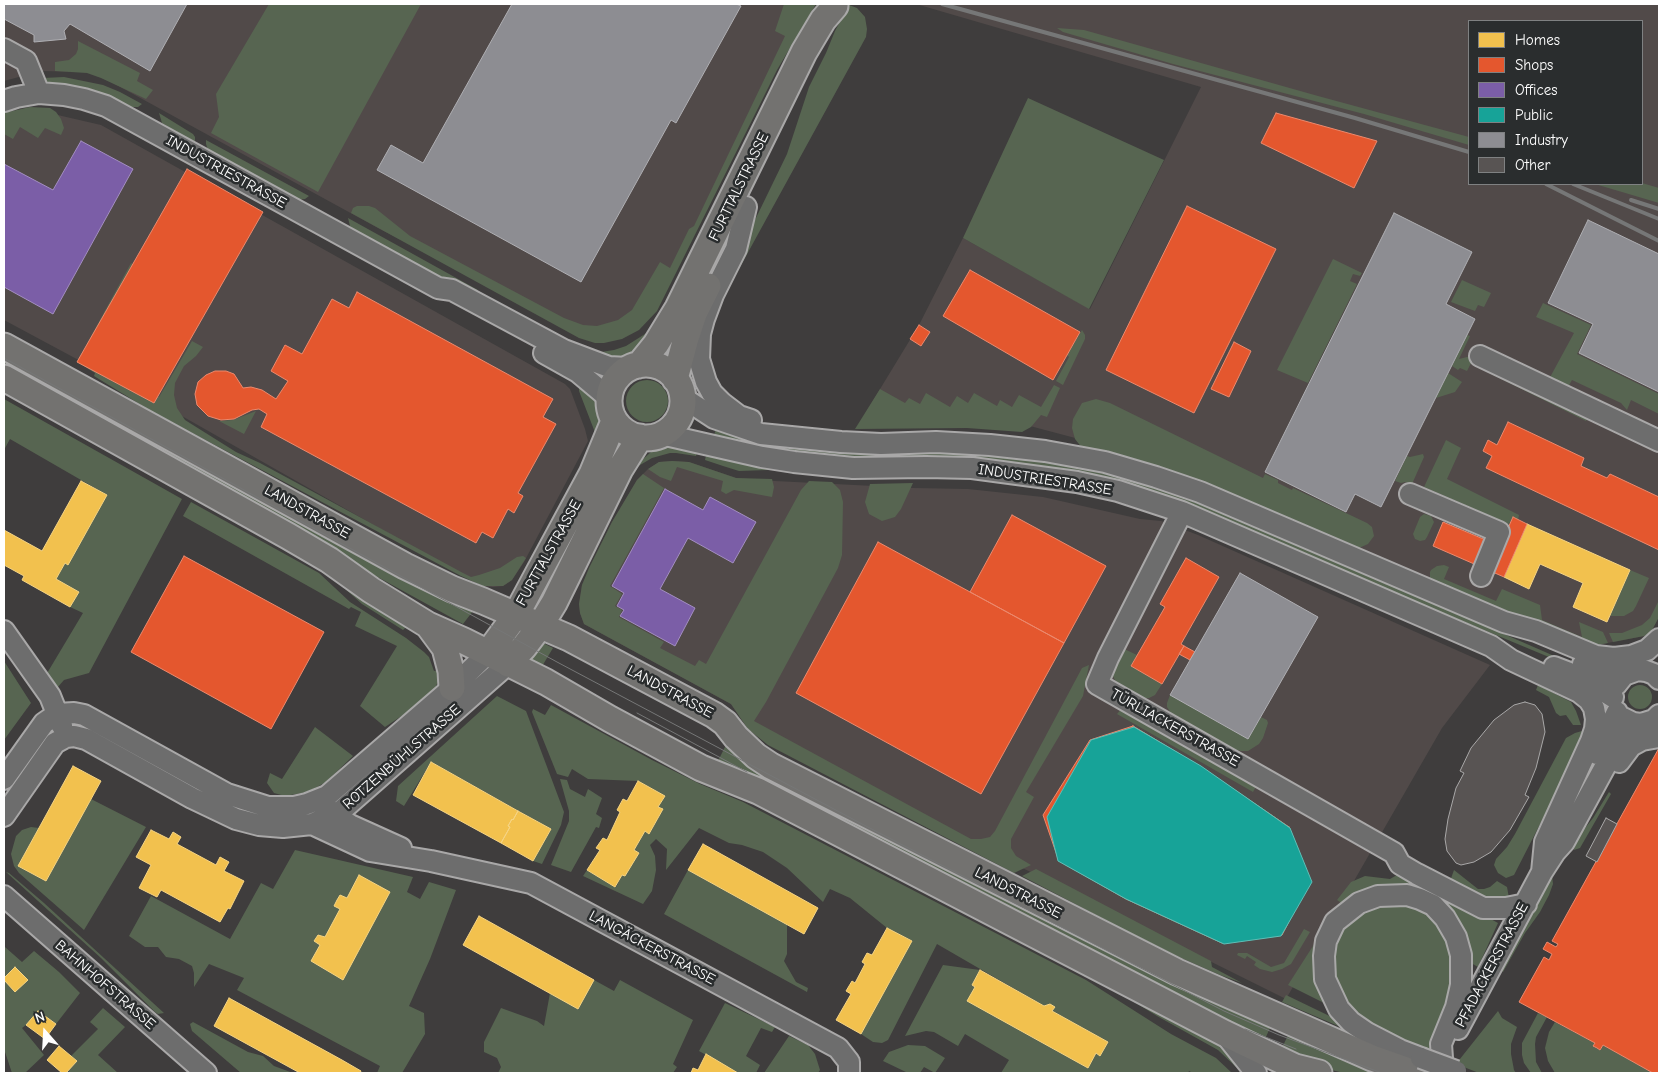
<!DOCTYPE html>
<meta charset="utf-8">
<style>
body{margin:0}
#map{position:relative;width:1663px;height:1077px;overflow:hidden;background:#3f3d3d;font-family:"Comic Neue",sans-serif}
canvas{display:block}
.frame{position:absolute;inset:0;border:5px solid #fff;pointer-events:none}
.legend{position:absolute;left:1468px;top:20px;width:175px;height:165px;box-sizing:border-box;background:#2a2d2e;border:1px solid #7f8182;margin:0;padding:6px 9px;list-style:none;font-size:15px;color:#fff}
.legend li{display:flex;align-items:center;gap:10px;height:25px}
.legend b{width:25px;border:1px solid #7f8182}
.north{position:absolute;left:20px;top:1007px;width:50px;height:50px;-webkit-text-stroke:4px #2a2d2e;paint-order:stroke;rotate:341deg;font-size:14px;font-weight:700;line-height:20px;text-align:center;color:#fff}
.north::after{content:'';display:block;margin:auto;width:18px;height:22px;background:#fff;clip-path:polygon(50% 0,100% 100%,50% 72%,0 100%)}
</style>
<div id="map">
<canvas width="1663" height="1077"></canvas>
<div class="frame"></div>
<ul class="legend">
<li><b style="height:14px;background:#f2c14e"></b>Homes</li>
<li><b style="height:14px;background:#e4572e"></b>Shops</li>
<li><b style="height:14px;background:#7b5ea7"></b>Offices</li>
<li><b style="height:14px;background:#17a398"></b>Public</li>
<li><b style="height:14px;background:#8d8d92"></b>Industry</li>
<li><b style="height:14px;background:#585453"></b>Other</li>
</ul>
<div class="north">N</div>
</div>
<script>
const ctx = document.querySelector('canvas').getContext('2d');
ctx.lineJoin = 'round';
function fillPath(path, color) {
  ctx.fillStyle = color;
  ctx.fill(path, 'evenodd');
}
function toPath(rows) {
  const path = new Path2D();
  for (const r of rows) {
    if (r.length === 3) {
      path.moveTo(r[0] + r[2], r[1]);
      path.arc(r[0], r[1], r[2], 0, 2 * Math.PI);
      continue;
    }
    path.moveTo(r[0], r[1]);
    for (let i = 2; i < r.length; i += 2) path.lineTo(r[i], r[i + 1]);
  }
  return path;
}
function strokePath(path, color, width, dash) {
  ctx.strokeStyle = color;
  ctx.lineWidth = width;
  ctx.lineCap = dash ? 'butt' : 'round';
  ctx.setLineDash(dash || []);
  ctx.stroke(path);
}
function label(font, color, halo, rows, align = 'center') {
  ctx.font = font + ' "Comic Neue",sans-serif';
  ctx.lineWidth = 5;
  ctx.setLineDash([]);
  ctx.textBaseline = 'middle';
  ctx.strokeStyle = halo;
  ctx.fillStyle = color;
  for (const [text, x, y, turn = 0] of rows) {
    ctx.save();
    ctx.translate(x, y);
    ctx.rotate((+turn || 0) * Math.PI / 180);
    ctx.textAlign = isNaN(turn) ? turn : align;
    if (halo) ctx.strokeText(text, 0, 0);
    ctx.fillText(text, 0, 0);
    ctx.restore();
  }
}
fillPath(toPath([
 [4,4,810,4,792,36,663,297,599,342,378,228,102,77,86,72,41,71,4,81],
 [916,4,1659,4,1659,616,1651,632,1644,636,1592,646,1252,504,1109,447,1030,426,863,417,919,325,963,238,1090,309,1201,87],
 [1469,21,1642,21,1642,184,1469,184],
 [49,113,101,125,565,384,570,389,585,429,588,441,524,562,512,580,503,586,493,587,483,586,476,583,166,407,4,320,4,120],
 [672,461,689,462,736,478,775,481,914,488,968,489,1043,497,1140,519,1161,521,1198,535,1490,665,1442,728,1286,999,755,735,748,729,731,704,584,624,580,613,579,604,582,585,612,522,637,480,648,469,659,462]
]), '#514a49');
fillPath(toPath([
 [269,4,421,4,318,192,211,133,219,117,216,94],
 [784,4,816,4,777,70,657,311,639,330,622,339,604,343,595,343,579,338,351,213,353,208,357,206,369,206,375,208,410,236,564,318,583,325,597,326,618,320,632,310,660,262,670,268,689,229,694,226,785,36,775,31],
 [849,5,857,8,865,17,867,29,866,37,734,278,726,290,721,290,787,154,809,87,826,53,835,31],
 [1057,28,1084,30,1318,96,1469,137,1469,145,1364,114,1173,64,1063,32],
 [78,41,140,73,137,81,153,90,146,99,101,78,87,73,55,71,55,62,69,60,76,54,78,49],
 [64,77,103,85,120,92,142,104,138,107,129,107,105,94,82,88,52,84,47,82,43,78],
 [1028,98,1164,160,1089,309,963,238],
 [30,107,50,108,56,112,61,119,64,128,61,135,45,128,38,138,20,127,13,139,4,134,4,113],
 [159,113,193,134,195,137,195,143,162,123],
 [206,140,309,196,305,199,297,200,213,154,208,150,206,144],
 [1642,183,1659,188,1659,203,1595,184],
 [348,218,478,290,478,291,452,284,357,232,350,226],
 [1333,259,1362,273,1360,276,1353,274,1350,281,1357,284,1308,383,1277,370],
 [131,263,141,269,146,391,159,397,192,341,203,347,196,356,184,366,175,383,174,395,177,408,185,420,236,452,260,463,463,573,471,577,479,575,500,568,517,557,523,556,526,558,512,580,503,586,483,586,461,576,151,411,94,376,95,373,77,362],
 [1462,280,1491,293,1484,307,1478,305,1475,311,1451,302],
 [1543,303,1591,325,1577,354,1659,394,1659,414,1631,400,1627,410,1621,403,1572,380,1567,389,1548,381,1574,333,1536,317],
 [656,327,635,352,626,356,613,359,595,353,614,350,626,346],
 [1082,330,1085,335,1085,339,1063,385,1056,381,1069,357,1067,355],
 [1467,335,1470,336,1459,359,1471,356,1473,359,1467,371,1460,368,1458,370,1452,366],
 [4,352,473,611,463,624,4,371],
 [1483,365,1588,416,1586,421,1481,369],
 [1448,373,1462,382,1455,392,1436,398],
 [647,401,21],
 [1054,385,1060,388,1047,417,1041,415,1031,427,1022,432,967,428,855,429,880,389,905,403,909,398,920,404,926,393,950,407,957,396,968,403,974,393,997,406,1000,400,1012,407,1019,395,1041,407],
 [579,386,592,394,596,404,600,424,596,435,579,391],
 [4,399,182,499,89,673,64,680,50,696,43,680,83,613,70,607,78,592,56,579,65,563,68,564,107,495,10,439,4,450],
 [1096,399,1110,403,1261,477,1263,478,1265,474,1278,480,1278,483,1292,490,1293,488,1367,523,1372,527,1374,536,1368,544,1359,548,1355,548,1240,499,1082,448,1075,439,1072,428,1073,419,1082,403],
 [256,411,244,434,219,421,233,420],
 [717,425,802,447,845,453,974,453,1032,459,1105,472,1206,504,1568,662,1580,670,1376,585,1191,505,1079,473,1041,466,973,459,865,459,823,456,713,439],
 [1446,440,1461,448,1447,479,1519,515,1518,520,1513,518,1509,524,1424,487],
 [677,445,698,449,696,456,676,453,670,453,652,458,635,468,642,460,651,452],
 [707,451,769,468,768,470,739,471,723,466,705,460],
 [1423,454,1424,457,1412,484,1405,482,1401,483,1395,481,1407,456,1410,457],
 [672,461,689,462,736,478,772,479,774,487,772,497,734,490,726,494,721,491,723,481,677,467,671,481,660,477,648,469,659,462],
 [643,474,664,488,610,586,622,594,615,606,622,610,619,617,664,642,660,648,695,666,699,660,706,664,801,490,809,481,832,482,840,490,843,502,842,555,838,568,766,702,754,721,971,839,981,839,990,837,995,831,1082,668,1089,665,1083,696,1026,792,1034,797,1011,839,1011,848,1016,856,1031,865,1014,873,768,745,748,729,731,704,584,624,580,613,579,604,582,585,589,568,612,522,637,480],
 [913,483,901,509,895,517,882,521,869,514,865,502,870,484],
 [191,502,319,573,350,602,406,638,424,652,429,657,434,671,440,670,439,679,434,691,421,703,385,727,360,706,397,646,355,626,361,612,351,607,349,609,183,516],
 [1424,514,1431,516,1434,522,1427,537,1425,540,1420,541,1415,539,1413,534,1420,517],
 [1444,565,1449,567,1444,579,1496,601,1502,589,1540,605,1542,620,1582,637,1579,622,1603,632,1608,643,1592,646,1430,579,1430,572,1431,570,1437,566],
 [1630,570,1649,578,1636,606,1633,611,1624,616,1610,616],
 [333,578,372,606,406,627,403,630,362,604],
 [1659,600,1659,617,1651,632,1644,636,1613,642,1609,633,1622,633,1642,625,1650,618],
 [541,642,553,648,538,673,526,662],
 [1120,647,1137,655,1131,666,1162,684,1155,695,1149,698,1140,698,1119,685,1116,682,1113,676,1112,667],
 [4,661,31,703,4,740],
 [1640,697,12],
 [1538,685,1571,702,1576,711,1581,725,1573,725,1566,715,1560,716,1556,713,1549,697,1536,690],
 [1170,695,1248,739,1261,717,1267,720,1268,723,1263,738,1259,744,1248,751,1241,751,1228,748,1173,716,1167,707,1167,703],
 [497,696,526,711,564,812,561,825,542,864,533,861,551,829,431,762,404,806,396,801,398,786],
 [551,705,652,760,700,784,743,802,1086,980,1171,1034,1216,1058,1232,1073,1193,1073,1189,1071,1188,1073,1001,1073,1009,1060,965,1034,958,1046,934,1032,926,1031,905,1036,943,965,980,970,972,985,975,987,968,1000,1088,1068,1096,1053,1100,1055,1108,1042,1052,1011,1054,1007,1044,1006,937,944,888,1040,882,1043,873,1042,861,1034,912,941,887,928,850,898,830,889,823,902,787,868,763,852,742,845,729,843,699,828,666,870,667,849,656,839,650,845,655,856,656,870,652,891,643,904,583,876,587,870,616,887,622,875,625,876,639,853,634,850,645,831,650,833,663,809,658,807,665,796,638,781,588,779,572,769,568,777,557,774,532,712,533,709,545,715],
 [1123,707,1258,783,1253,792,1117,714],
 [315,727,353,756,326,782,308,792,285,796,274,793,267,783,270,773,282,779],
 [1582,731,1578,750,1514,875,1506,878,1498,873,1494,865,1496,859,1507,847,1515,834,1566,738,1575,733],
 [729,739,1273,1021,1262,1046,715,767],
 [560,779,567,780,570,789,585,797,588,789,602,798,596,814,602,818,599,828,596,827,571,872,551,865,569,821,569,811],
 [1609,792,1611,794,1580,848,1574,850,1575,841,1593,818],
 [91,799,146,827,84,930,19,873,14,866,11,854,16,836,22,830,31,827,39,828,18,866,46,881],
 [295,850,413,877,407,892,420,899,429,882,456,890,430,959,409,1006,424,1013,425,1034,402,1073,377,1073,380,1066,237,990,244,978,209,964,194,987,194,973,192,966,179,959,166,957,158,947,145,947,129,936,151,896,230,939,261,883,273,889],
 [1036,869,1211,961,1212,967,1242,983,1220,975,1179,957,1119,927,1022,876],
 [688,870,787,924,787,954,784,961,796,982,808,988,807,992,664,914],
 [1400,870,1435,889,1432,898,1343,904,1337,900,1351,882,1365,876,1390,879,1397,875],
 [1454,870,1478,889,1484,889,1490,887,1497,881,1507,887,1509,898,1492,904,1449,884],
 [6,872,9,873,44,903,164,1013,158,1014,155,1012,101,958],
 [1552,875,1553,884,1549,895,1540,912,1525,933,1503,972,1501,970,1523,930,1524,924],
 [1445,894,1498,923,1478,967,1471,963,1469,943,1462,925,1455,916,1441,903],
 [1408,904,1425,912,1441,927,1451,943,1453,987,1437,1035,1427,1054,1357,1018,1340,995,1335,982,1333,950,1341,930,1351,920,1373,906],
 [1304,929,1310,932,1291,964,1282,969,1272,972,1260,969,1254,965,1256,962,1247,956,1245,959,1237,955,1238,953,1247,953,1271,967,1284,963],
 [1320,935,1328,1005,1288,985],
 [5,947,22,962,34,951,59,972,80,993,56,1024,38,1011,26,1025,22,1028,44,1055,25,1073,12,1073,4,1049],
 [594,980,614,991,620,980,693,1020,673,1064,677,1067,673,1073,498,1073,501,1067,497,1058,484,1052,484,1042,501,1008,537,1021,544,1026,550,993],
 [1118,992,1216,1044,1231,1056,1239,1064,1236,1067,1218,1050,1157,1016],
 [1286,995,1342,1022,1357,1034,1282,1002],
 [725,1003,775,1027,772,1032,761,1028,746,1056,760,1065,756,1073,738,1073,699,1051],
 [103,1008,125,1027,98,1055,118,1073,71,1073,68,1071,77,1061,71,1056,98,1029,90,1022],
 [1498,1011,1502,1018,1517,1027,1511,1044,1511,1054,1514,1070,1516,1073,1479,1073,1456,1064],
 [1538,1013,1547,1017,1536,1037,1535,1044,1536,1062,1542,1073,1531,1073,1524,1063,1522,1055,1522,1043],
 [193,1022,248,1052,263,1056,274,1066,293,1073,241,1073,192,1031,190,1024],
 [1555,1022,1595,1043,1594,1047,1600,1050,1603,1045,1653,1073,1555,1073,1548,1061,1545,1048,1549,1032],
 [1291,1029,1398,1073,1344,1073,1302,1063,1279,1054],
 [789,1036,808,1045,815,1054,820,1070,818,1073,764,1073],
 [908,1045,925,1046,945,1058,935,1073,924,1067,920,1073,908,1073,883,1061,889,1052]
]), '#576551');
const homes = toPath([
 [81,481,107,495,68,565,65,563,56,579,79,592,70,607,22,580,24,576,4,565,4,530,42,551,81,481],
 [1527,524,1630,570,1607,622,1573,607,1583,583,1540,564,1529,589,1504,577,1527,524],
 [431,762,518,811,513,820,512,819,508,826,510,827,501,843,413,795,431,762],
 [73,766,101,781,46,881,18,866,73,766],
 [638,781,665,796,658,807,663,809,649,834,645,831,634,850,639,853,625,876,622,875,615,887,587,870,600,850,596,848,603,838,607,840,620,812,617,810,623,799,627,801,638,781],
 [518,811,551,829,533,861,501,843,510,827,508,826,512,819,513,820,518,811],
 [151,830,169,839,173,832,181,837,177,844,216,865,220,857,229,862,224,871,244,881,230,909,228,908,220,922,161,890,157,897,139,888,151,865,136,857,151,830],
 [703,844,818,908,804,934,688,870,703,844],
 [359,875,390,892,343,980,311,961,320,945,314,941,318,935,325,937,340,909,334,906,337,900,340,895,347,898,359,875],
 [479,916,594,980,578,1009,463,945,479,916],
 [887,928,912,941,861,1034,836,1020,851,994,846,991,852,981,855,983,865,964,862,962,867,953,872,955,887,928],
 [15,967,28,980,15,992,4,980,4,978,15,967],
 [980,970,1044,1006,1050,1004,1055,1007,1052,1011,1108,1042,1100,1056,1096,1053,1088,1068,967,1001,975,987,972,985,980,970],
 [229,998,342,1060,361,1071,360,1073,300,1073,214,1026,229,998],
 [38,1011,56,1024,45,1039,26,1025,38,1011],
 [59,1046,77,1061,66,1073,62,1073,47,1060,59,1046],
 [706,1054,738,1073,691,1073,693,1068,698,1070,706,1054]
]);
fillPath(homes, '#f2c14e');
strokePath(homes, '#f6d483', 1);
const shops = toPath([
 [1276,113,1377,141,1354,188,1261,143,1276,113],
 [187,169,263,212,154,403,77,362,187,169],
 [1187,206,1276,249,1194,413,1106,370,1187,206],
 [970,270,1080,332,1053,380,943,316,970,270],
 [357,292,553,399,543,417,556,424,518,493,523,496,514,513,508,509,493,538,482,532,476,543,261,427,267,414,259,409,252,410,234,419,221,420,208,416,197,405,195,394,198,382,206,375,215,371,226,371,234,374,243,388,251,387,262,390,276,399,288,381,271,371,285,345,302,354,332,299,349,308,357,292],
 [919,325,930,332,921,346,910,339,919,325],
 [1234,342,1251,351,1229,397,1211,389,1234,342],
 [1508,422,1584,458,1581,466,1607,478,1610,474,1659,497,1659,550,1486,468,1492,456,1483,451,1488,440,1497,445,1508,422],
 [1012,515,1106,566,1064,643,970,592,1012,515],
 [1513,517,1527,524,1504,577,1433,546,1443,522,1500,546,1513,517],
 [878,542,1064,643,981,794,796,693,878,542],
 [184,556,324,632,271,729,131,652,184,556],
 [1186,558,1219,577,1181,644,1184,646,1162,684,1131,666,1165,607,1160,604,1186,558],
 [1184,646,1195,652,1190,660,1179,654,1184,646],
 [1133,726,1149,782,1128,789,1107,825,1113,846,1059,861,1043,815,1090,740,1133,726],
 [1133,726,1201,767,1289,827,1227,841,1149,782,1133,726],
 [1659,748,1659,1073,1653,1073,1603,1045,1600,1050,1597,1048,1593,1046,1595,1043,1519,1002,1544,957,1549,960,1552,954,1543,949,1547,942,1556,947,1558,944,1552,941,1659,748],
 [1289,827,1310,881,1282,935,1222,943,1201,884,1222,867,1227,841,1289,827],
 [1113,846,1201,884,1222,943,1126,899,1059,861,1113,846]
]);
fillPath(shops, '#e4572e');
strokePath(shops, '#ec896d', 1);
const offices = toPath([
 [81,141,133,169,53,314,4,287,4,164,53,190,81,141],
 [665,489,703,510,710,497,756,522,733,563,688,538,660,589,695,608,675,646,620,616,624,610,617,606,624,593,612,586,665,489]
]);
fillPath(offices, '#7b5ea7');
strokePath(offices, '#a38ec1', 1);
const public = toPath([
 [1134,727,1201,766,1290,828,1312,882,1281,936,1224,944,1126,899,1058,861,1047,817,1091,740,1134,727]
]);
fillPath(public, '#17a398');
strokePath(public, '#5dbfb7', 1);
const industry = toPath([
 [4,4,187,4,150,71,70,24,64,31,66,39,34,42,34,35,4,19,4,4],
 [512,4,736,4,741,6,676,123,671,120,581,282,377,170,391,145,423,163,512,4],
 [1394,213,1472,252,1446,304,1475,319,1381,507,1355,494,1346,512,1265,472,1394,213],
 [1588,220,1659,254,1659,392,1579,353,1593,324,1548,303,1588,220],
 [1240,573,1318,617,1248,739,1170,695,1240,573]
]);
fillPath(industry, '#8d8d92');
strokePath(industry, '#afafb3', 1);
const building = toPath([
 [1525,702,1535,705,1542,714,1545,732,1536,768,1525,795,1529,797,1510,830,1491,852,1474,862,1461,865,1456,863,1447,851,1445,839,1448,819,1456,788,1464,773,1460,771,1471,748,1494,720,1514,705,1525,702],
 [1606,818,1617,824,1597,862,1586,856,1606,818]
]);
fillPath(building, '#585453');
strokePath(building, '#a9a8a8', 1);
const minor = toPath([
 [4,49,26,61,39,93],
 [4,101,16,97,39,93,64,95,84,99,106,106,438,288,452,290,564,350,609,367,628,368],
 [746,207,736,249,713,295,704,319,700,334,699,359,706,382,712,393,722,403,739,416,751,420],
 [544,353,578,372,609,398],
 [1480,356,1659,441],
 [682,397,714,418,761,434,841,442,881,444,936,442,990,445,1045,451,1105,462,1156,477,1200,492,1504,622,1536,631,1596,656,1614,658,1631,656,1647,650,1659,639],
 [661,434,762,457,794,462,853,468,926,467,972,468,1077,482,1118,491,1182,512,1491,646,1511,660,1579,692,1589,700,1594,708,1596,719,1595,729,1591,741,1545,842,1542,872],
 [1410,494,1499,532,1481,576],
 [1182,512,1108,658,1097,684,1394,853,1400,864,1417,874,1483,908,1506,908,1526,904],
 [4,631,50,696,62,726],
 [1583,664,1591,667,1624,675],
 [1554,667,1585,679,1613,697],
 [1616,685,1624,675,1638,670,1646,671,1654,674,1659,679],
 [1623,718,1633,723,1641,724,1654,720,1659,715],
 [1597,754,1617,712],
 [1619,762,1631,746,1642,740,1659,737],
 [4,779,44,723,57,714,74,713,84,715,227,794,268,807,294,807,307,804,327,796,452,688,488,653],
 [325,809,350,825,401,848],
 [4,816,55,743,66,737,74,736,86,739,192,798,236,819,259,825,283,827,312,824,342,810,508,664],
 [312,824,370,851,431,861,531,883,838,1048,849,1062,849,1073],
 [4,896,206,1073],
 [1458,1029,1542,872,1555,852,1564,842,1613,752,1633,723],
 [1224,1033,1256,1073],
 [1421,1058,1400,1050,1367,1033,1351,1022,1339,1009,1325,979,1324,956,1326,941,1335,922,1359,903,1378,896,1407,895,1420,899,1433,905,1445,918,1456,937,1461,955,1461,985,1456,1007,1441,1044,1442,1058]
]);
const major = toPath([
 [4,346,405,566,452,589,483,601,569,638,714,715,725,723,736,737,756,756,771,766,1177,972,1372,1058,1415,1073],
 [646,401,37],
 [639,365,656,344,678,308,804,52,823,20,835,6],
 [4,378,288,536,329,560,371,590,428,625,464,641,546,682,610,719,701,768,758,791,1224,1033,1295,1067,1319,1073],
 [675,379,686,338,694,314,708,286],
 [428,625,445,648,451,671,452,688],
 [488,653,516,615,539,572,592,474,614,421],
 [508,664,524,647,540,626,554,603,620,469,640,437]
]);
strokePath(minor, '#a9a8a8', 24);
strokePath(major, '#a9a8a8', 29);
strokePath(minor, '#6d6d6d', 20);
strokePath(major, '#737270', 25);
strokePath(toPath([
 [4,358,557,662,864,825,1224,1011,1279,1035,1382,1073],
 [637,713,747,772],
 [1245,1029,1296,1049]
]), '#767777', 1);
strokePath(toPath([
 [942,4,1355,118,1469,152],
 [1546,184,1659,241],
 [1573,184,1659,219],
 [1631,200,1659,209]
]), '#767777', 4);
const minorBridge = toPath([
 [1421,1058,1456,1071]
]);
strokePath(minorBridge, '#a9a8a8', 24, []);
strokePath(minorBridge, '#6d6d6d', 20);
label('15px', '#fff', '#2a2d2e', [
 ["INDUSTRIESTRASSE",226,172,29],
 ["FURTTALSTRASSE",739,187,-64],
 ["INDUSTRIESTRASSE",1045,480,9],
 ["LANDSTRASSE",307,512,29],
 ["FURTTALSTRASSE",549,553,-61],
 ["LANDSTRASSE",670,692,28],
 ["TÜRLIACKERSTRASSE",1175,728,29],
 ["ROTZENBÜHLSTRASSE",402,757,-41],
 ["LANDSTRASSE",1018,893,27],
 ["LANGÄCKERSTRASSE",652,948,28],
 ["PFADACKERSTRASSE",1492,965,-62],
 ["BAHNHOFSTRASSE",105,985,41]
]);
</script>
